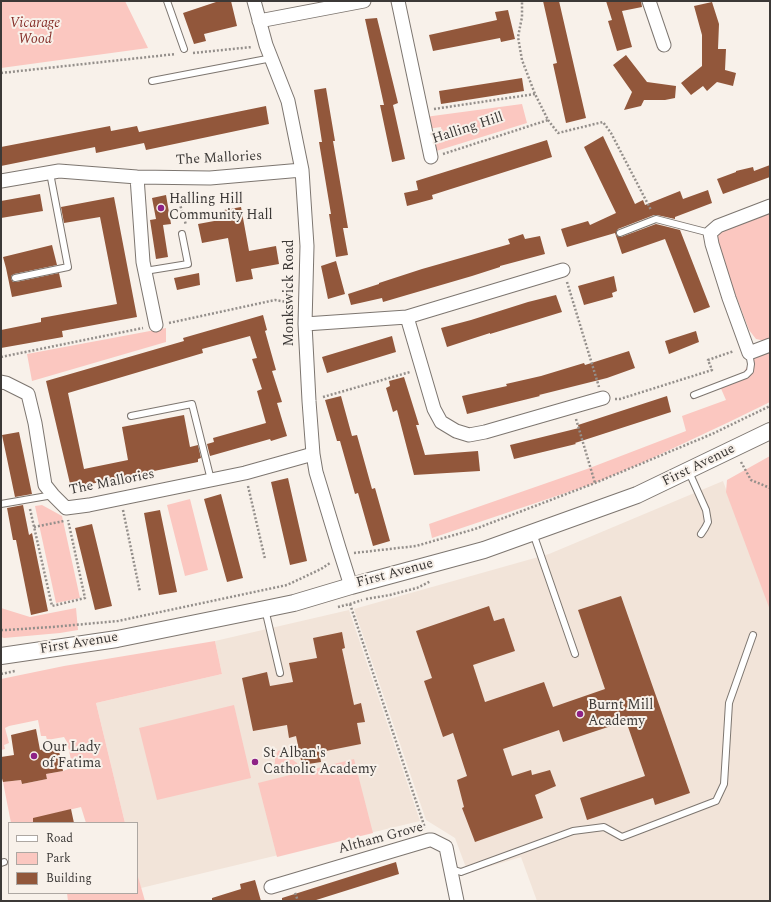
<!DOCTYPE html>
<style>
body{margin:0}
#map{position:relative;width:771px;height:902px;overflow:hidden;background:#f8f1ea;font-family:Spectral,serif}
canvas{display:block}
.frame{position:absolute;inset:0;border:2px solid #3c3937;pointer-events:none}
.legend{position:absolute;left:8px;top:822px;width:130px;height:72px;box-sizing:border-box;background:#f8f1ea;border:1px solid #ada7a2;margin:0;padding:5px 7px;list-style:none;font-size:12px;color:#3c3937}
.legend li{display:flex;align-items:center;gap:8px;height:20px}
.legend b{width:20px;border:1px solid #ada7a2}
</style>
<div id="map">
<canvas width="771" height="902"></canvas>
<div class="frame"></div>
<ul class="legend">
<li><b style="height:5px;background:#fff"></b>Road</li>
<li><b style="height:11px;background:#fbc7c0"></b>Park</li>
<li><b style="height:11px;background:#92573b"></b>Building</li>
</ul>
</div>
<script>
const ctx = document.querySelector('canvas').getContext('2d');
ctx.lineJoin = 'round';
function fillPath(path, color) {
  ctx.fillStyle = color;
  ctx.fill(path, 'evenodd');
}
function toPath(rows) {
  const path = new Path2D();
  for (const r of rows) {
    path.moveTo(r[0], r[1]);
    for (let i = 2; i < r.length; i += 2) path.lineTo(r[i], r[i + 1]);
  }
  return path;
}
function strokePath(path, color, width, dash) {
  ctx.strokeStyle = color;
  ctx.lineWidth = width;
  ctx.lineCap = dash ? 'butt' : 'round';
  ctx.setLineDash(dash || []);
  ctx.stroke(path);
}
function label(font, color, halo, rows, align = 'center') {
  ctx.font = font + ' Spectral,serif';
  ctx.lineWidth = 4;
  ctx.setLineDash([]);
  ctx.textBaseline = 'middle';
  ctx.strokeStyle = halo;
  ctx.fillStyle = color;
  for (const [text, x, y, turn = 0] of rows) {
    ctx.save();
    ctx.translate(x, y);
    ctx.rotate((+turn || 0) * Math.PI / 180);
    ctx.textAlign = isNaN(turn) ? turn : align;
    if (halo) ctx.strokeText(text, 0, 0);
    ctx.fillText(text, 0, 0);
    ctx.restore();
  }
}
fillPath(toPath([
 [723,481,770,608,770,901,537,901,521,857,468,873,455,838,426,820,354,609,549,554],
 [349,610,420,821,141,888,137,873,137,823,125,823,96,703,222,674,215,641]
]), '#f2e4d9');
fillPath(toPath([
 [1,1,125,1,148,48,1,68],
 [522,104,527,123,433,152,431,145,443,141,441,127,427,129,425,117],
 [770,209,770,342,756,339,749,330,719,251,717,242,718,236,725,226],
 [166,328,166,342,32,381,27,354],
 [770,352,770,402,729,422,646,461,595,483,432,538,429,524,587,469,686,431,682,416,726,400,719,384,743,374,751,359],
 [770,456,770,610,726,492,727,480],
 [190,499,208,570,185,576,167,505],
 [42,505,62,516,80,598,56,603,35,506],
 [1,608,30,617,76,608,78,630,60,633,4,638,1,637],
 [215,641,222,674,96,703,125,823,86,823,81,807,52,814,53,823,11,823,3,782,21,780,22,784,47,779,46,774,63,771,71,768,72,764,67,742,64,737,47,740,46,736,41,736,38,720,9,726,5,728,9,743,4,745,5,749,1,750,1,679,64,666],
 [234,705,251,778,157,800,139,728],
 [281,750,287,751,289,760,293,760,297,763,299,770,296,771,289,773,289,774,286,775,284,774,281,771,277,772,274,768,275,762,275,758,278,751],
 [354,759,373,833,277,857,258,783],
 [137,873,145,901,68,901,67,893,137,893]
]), '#fbc7c0');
fillPath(toPath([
 [219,1,231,1,237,26,204,34,206,41,194,44,183,13],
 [543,1,559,1,586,118,566,123,553,64,557,63],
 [606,1,641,1,642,7,622,11,632,47,617,51,608,21,612,20],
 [712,2,719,24,718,49,726,49,725,70,736,73,733,86,717,82,707,91,703,86,691,95,681,83,702,66,702,35,694,6],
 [508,10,515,39,501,42,500,38,433,51,429,35,497,20,495,12],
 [377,18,398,103,393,105,405,159,392,162,380,105,384,105,365,19],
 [626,55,647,82,676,86,675,98,665,100,644,100,641,106,624,110,632,92,613,65],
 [522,78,524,91,441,104,439,91],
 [326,88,335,141,333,141,348,228,343,228,348,255,336,257,329,214,331,214,319,142,322,142,314,90],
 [266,106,269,124,146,150,144,143,96,153,95,147,1,166,1,147,110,126,111,131,137,126,139,132],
 [603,136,635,204,643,200,645,205,680,191,683,199,708,190,712,203,675,217,675,219,657,215,654,215,618,229,616,233,617,236,621,237,656,224,680,230,710,307,694,313,665,239,622,254,615,233,567,247,561,229,588,221,590,225,616,213,584,147],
 [547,140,552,157,432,195,433,199,407,206,404,193,418,190,416,181],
 [770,165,770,177,723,194,717,179,736,172,736,171,753,167,754,171],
 [40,194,43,211,1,218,1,201],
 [166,195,171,224,163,225,168,257,156,259,150,220,156,219,152,198],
 [114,197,137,317,62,331,63,337,1,348,1,330,41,322,41,318,117,304,100,217,64,223,61,207],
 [241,207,249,251,276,246,279,264,251,269,253,279,236,282,228,238,202,243,198,224,225,219,224,210],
 [523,234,525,239,540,236,545,254,500,266,500,267,472,276,383,302,382,298,351,305,348,294,379,284,379,283,422,269,510,244,508,239],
 [52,245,57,265,14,274,11,276,11,279,13,282,16,282,59,273,62,287,12,297,6,268,3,257],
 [336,261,345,294,328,299,321,266],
 [199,273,200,285,177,290,174,278],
 [614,276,617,291,612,293,613,297,584,305,578,286],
 [556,295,562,312,490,334,490,333,447,347,441,328,471,320,528,302],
 [263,315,267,330,265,331,276,370,272,371,282,402,277,403,287,436,271,441,270,439,210,456,207,444,214,442,213,438,266,423,257,391,262,389,252,359,257,358,250,336,202,349,203,353,68,393,84,469,128,460,122,427,184,415,190,447,198,445,201,458,198,459,198,462,71,488,46,381,184,341,183,338],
 [696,331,699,342,669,354,665,341],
 [392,336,396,352,327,373,322,357],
 [629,351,635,368,607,378,539,395,540,396,467,414,462,396,507,386,506,384,541,376,584,363,585,365],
 [404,377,419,425,416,425,425,455,478,451,480,471,414,475,397,410,393,412,386,388,390,386,389,381],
 [341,396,352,436,357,435,372,489,375,488,390,541,373,546,358,493,355,494,340,441,337,441,325,400],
 [667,396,671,412,575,443,576,444,514,459,510,445,579,428,578,425],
 [19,432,32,494,15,497,2,435],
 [288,478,307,561,290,565,271,482],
 [221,494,243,578,227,582,204,499],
 [23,505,29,535,32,533,48,611,31,615,16,540,13,540,7,508],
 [160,510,177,592,159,595,144,513],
 [92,524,112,606,95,610,75,528],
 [621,596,690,793,655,805,653,798,587,820,580,798,645,776,626,721,563,742,559,730,503,749,512,776,531,770,532,775,550,770,556,786,535,795,543,818,475,842,462,808,464,807,457,780,467,776,453,733,443,737,424,681,432,678,416,631,489,606,494,621,504,618,515,651,473,665,485,702,544,682,553,707,605,689,578,610],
 [342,632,345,648,342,649,354,705,361,703,365,722,357,723,361,744,326,751,327,755,320,756,321,762,302,765,296,736,289,738,287,725,253,731,242,678,267,672,270,686,293,682,289,663,317,658,313,638],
 [36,729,40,750,58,746,63,771,46,774,47,779,22,784,21,780,3,782,1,775,1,757,14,755,11,735],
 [71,809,74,823,33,823,33,818],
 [396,862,399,874,313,901,282,901,282,898],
 [255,880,261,901,212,901,212,898,241,889,240,884]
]), '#92573b');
const service = toPath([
 [167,1,184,49],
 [152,81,272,58],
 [620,233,656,219,710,233],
 [145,271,188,264,182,234],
 [15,278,68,267,50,173],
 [694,395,746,375,750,371,751,364,749,353],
 [131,416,192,404,211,480],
 [689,472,706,510,708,522,705,528,701,534],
 [1,504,53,495],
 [533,533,575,654],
 [265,609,280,673],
 [1,863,4,862],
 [451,869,461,872,573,831,604,827,622,837,716,801,724,784,729,703,753,635]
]);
const minor = toPath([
 [254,1,266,45,288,101,302,170,307,246,305,324,309,401,313,454,316,472,339,548,351,586],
 [398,1,431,157],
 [649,1,664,45],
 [259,21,364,1],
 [137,177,143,262,156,325],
 [1,181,59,171,137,177,210,178,302,170],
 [770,206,718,226,710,233,712,244,729,298,749,353,770,345],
 [407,317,434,409,441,422,456,431,469,435,485,432,603,398],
 [305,324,407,317,563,270],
 [1,382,6,383,28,394,35,423,45,485,53,495,66,508,89,505,245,473,313,454],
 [271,887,429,840,432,840,446,847,457,901]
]);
const tertiary = toPath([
 [1,656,117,639,265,609,294,603,351,586,484,550,637,495,770,431]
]);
strokePath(service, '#7d7670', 8);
strokePath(minor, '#7d7670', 15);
strokePath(tertiary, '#7d7670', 18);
strokePath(toPath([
 [193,53,252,47],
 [1,73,176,54],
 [434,109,535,94],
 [548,120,558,133,603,122,611,133,651,210],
 [443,154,548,120,535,94,522,60,518,37,522,17,522,1],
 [176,191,186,225],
 [567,282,599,387],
 [169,323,275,300,293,303],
 [1,357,143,328],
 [323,397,410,372],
 [615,399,620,399,712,370,708,360,734,351],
 [576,419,595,483],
 [741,462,751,480,770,488],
 [248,486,265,559],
 [30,509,52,606,85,598,68,520],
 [123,510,140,592],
 [34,527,64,521],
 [354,553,416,546,475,529,595,483,712,434,770,406],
 [366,599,390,595,417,588,431,581],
 [350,604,425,828],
 [338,607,350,604,362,600],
 [1,630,6,630,52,627,118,621,287,585,321,569,330,563],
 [1,674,15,671],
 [295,893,298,901]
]), '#948f8b', 2.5, [2, 2]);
strokePath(service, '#fff', 6);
strokePath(minor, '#fff', 13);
strokePath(tertiary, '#fff', 16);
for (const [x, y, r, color] of [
 [161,208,4,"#8e2286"],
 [580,714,4,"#8e2286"],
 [34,756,4,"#8e2286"],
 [255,762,4,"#8e2286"]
]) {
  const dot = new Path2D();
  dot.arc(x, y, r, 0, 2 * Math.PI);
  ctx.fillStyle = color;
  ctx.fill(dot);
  strokePath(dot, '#f8f1ea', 1.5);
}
label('italic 14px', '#86302a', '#f8f1ea', [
 ["Vicarage",35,24],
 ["Wood",35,40]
]);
label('14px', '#3c3937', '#f8f1ea', [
 ["Halling Hill",468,129,-18],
 ["The Mallories",219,159,-3],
 ["Monkswick Road",290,293,-90],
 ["First Avenue",699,466,-26],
 ["The Mallories",112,483,-11],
 ["First Avenue",395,574,-15],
 ["First Avenue",79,644,-9],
 ["Altham Grove",381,839,-15]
]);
label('14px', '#3c3937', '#f8f1ea', [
 ["Halling Hill",169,200],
 ["Community Hall",169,216],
 ["Burnt Mill",588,706],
 ["Academy",588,722],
 ["Our Lady",42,748],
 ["of Fatima",42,764],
 ["St Alban's",263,754],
 ["Catholic Academy",263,770]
], 'left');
</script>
